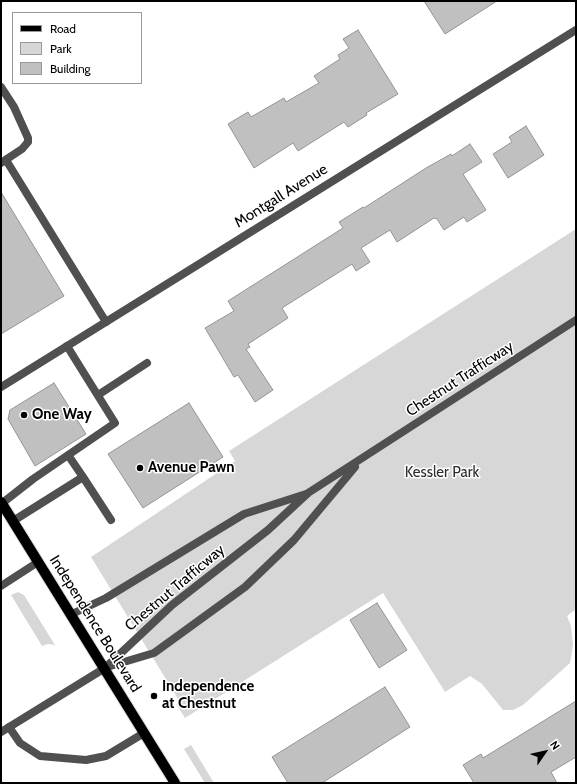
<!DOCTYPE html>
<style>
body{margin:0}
#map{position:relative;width:577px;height:784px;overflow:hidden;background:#fff;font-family:Cabin,sans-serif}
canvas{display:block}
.frame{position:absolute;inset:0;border:2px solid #000;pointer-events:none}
.legend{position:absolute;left:12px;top:12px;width:130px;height:72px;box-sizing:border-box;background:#fff;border:1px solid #999;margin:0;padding:5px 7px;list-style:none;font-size:12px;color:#000}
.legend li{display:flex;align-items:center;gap:8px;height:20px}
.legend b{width:20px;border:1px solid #999}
.north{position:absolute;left:525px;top:732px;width:40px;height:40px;-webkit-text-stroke:3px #fff;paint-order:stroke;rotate:56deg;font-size:11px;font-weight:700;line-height:16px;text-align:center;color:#000}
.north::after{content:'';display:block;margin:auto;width:14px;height:18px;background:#000;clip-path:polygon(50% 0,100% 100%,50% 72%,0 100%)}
</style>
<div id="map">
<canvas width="577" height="784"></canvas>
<div class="frame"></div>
<ul class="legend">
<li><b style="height:5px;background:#000"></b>Road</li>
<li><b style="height:11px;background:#d7d7d7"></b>Park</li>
<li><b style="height:11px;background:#c0c0c0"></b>Building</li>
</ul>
<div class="north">N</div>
</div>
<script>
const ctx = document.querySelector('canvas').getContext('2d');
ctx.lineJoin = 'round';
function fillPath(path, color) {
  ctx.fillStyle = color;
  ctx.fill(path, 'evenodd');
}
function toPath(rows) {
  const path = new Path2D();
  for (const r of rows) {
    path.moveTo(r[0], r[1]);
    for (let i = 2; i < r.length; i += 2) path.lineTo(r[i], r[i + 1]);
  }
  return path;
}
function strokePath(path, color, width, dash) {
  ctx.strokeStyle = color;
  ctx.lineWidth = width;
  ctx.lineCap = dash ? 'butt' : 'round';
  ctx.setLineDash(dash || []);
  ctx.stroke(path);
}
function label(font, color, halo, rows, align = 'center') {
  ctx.font = font + ' Cabin,sans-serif';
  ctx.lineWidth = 3;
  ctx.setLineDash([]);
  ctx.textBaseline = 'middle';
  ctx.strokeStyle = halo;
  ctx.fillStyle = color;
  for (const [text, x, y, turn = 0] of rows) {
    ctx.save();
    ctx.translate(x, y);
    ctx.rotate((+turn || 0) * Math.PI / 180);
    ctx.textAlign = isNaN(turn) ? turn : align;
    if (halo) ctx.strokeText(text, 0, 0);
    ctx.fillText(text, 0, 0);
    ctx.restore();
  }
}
fillPath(toPath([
 [576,229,576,609,567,616,571,626,573,645,570,663,523,705,513,710,503,710,482,684,470,676,445,692,383,593,185,718,176,704,180,702,91,557,235,461,229,451],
 [18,592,24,595,55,645,48,644,42,646,11,595],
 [191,745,214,783,205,783,184,749]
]), '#d7d7d7');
const building = toPath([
 [424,1,497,1,445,34,424,1],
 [358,30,398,94,366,113,367,115,348,127,344,122,298,151,293,143,254,168,228,124,248,112,251,117,284,98,286,102,319,83,314,76,340,59,338,55,349,48,343,39,358,30],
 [526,126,544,155,508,178,493,154,512,142,509,137,526,126],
 [470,144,482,162,463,174,486,210,467,222,464,217,444,230,437,219,434,218,397,242,390,230,361,248,370,262,356,271,352,264,282,308,288,318,248,344,250,347,246,349,273,390,255,402,238,375,234,377,205,328,234,311,228,301,343,228,339,222,363,207,364,208,426,168,451,154,452,156,470,144],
 [1,192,64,296,1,334,1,192],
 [54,383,86,434,35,466,8,419,10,410,54,383],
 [189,403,223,457,143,508,108,454,189,403],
 [377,603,407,650,379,668,350,620,377,603],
 [385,687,410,727,322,783,288,783,272,757,385,687],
 [576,701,576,757,551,772,557,783,474,783,463,765,481,754,483,758,576,701]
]);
fillPath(building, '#c0c0c0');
strokePath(building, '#949494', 1);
const primary = toPath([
 [1,502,175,783]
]);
strokePath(primary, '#dbdbdb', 12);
strokePath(toPath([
 [1,87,14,107,28,138,28,142,22,149,1,163],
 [6,160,106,322],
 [98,395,147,363],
 [68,455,83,477],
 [1,504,33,479,115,423,67,346],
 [13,521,83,477,111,520],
 [1,586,38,562],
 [9,727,20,743,40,756,86,760,106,756,144,733]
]), '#505050', 8);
strokePath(toPath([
 [1,387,576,30],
 [1,732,105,668]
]), '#505050', 8);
strokePath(toPath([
 [72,614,106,598,244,514,306,494],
 [107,667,154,653,245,587,294,540,355,467],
 [105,668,172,605,268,530,308,493,576,320]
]), '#505050', 8);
strokePath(primary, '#000', 10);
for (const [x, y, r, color] of [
 [24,415,4,"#000"],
 [140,468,4,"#000"],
 [154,696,4,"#000"]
]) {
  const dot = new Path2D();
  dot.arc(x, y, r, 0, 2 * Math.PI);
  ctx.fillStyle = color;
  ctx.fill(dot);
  strokePath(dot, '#fff', 1.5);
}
label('15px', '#000', '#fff', [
 ["Montgall Avenue",281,196,-32],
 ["Chestnut Trafficway",460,379,-33],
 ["Chestnut Trafficway",175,588,-40],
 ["Independence Boulevard",95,624,58]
]);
label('bold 15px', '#000', '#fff', [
 ["One Way",32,415],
 ["Avenue Pawn",148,468],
 ["Independence",162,687],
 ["at Chestnut",162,704]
], 'left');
label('15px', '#2e2e2e', '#fff', [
 ["Kessler Park",442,473]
]);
</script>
